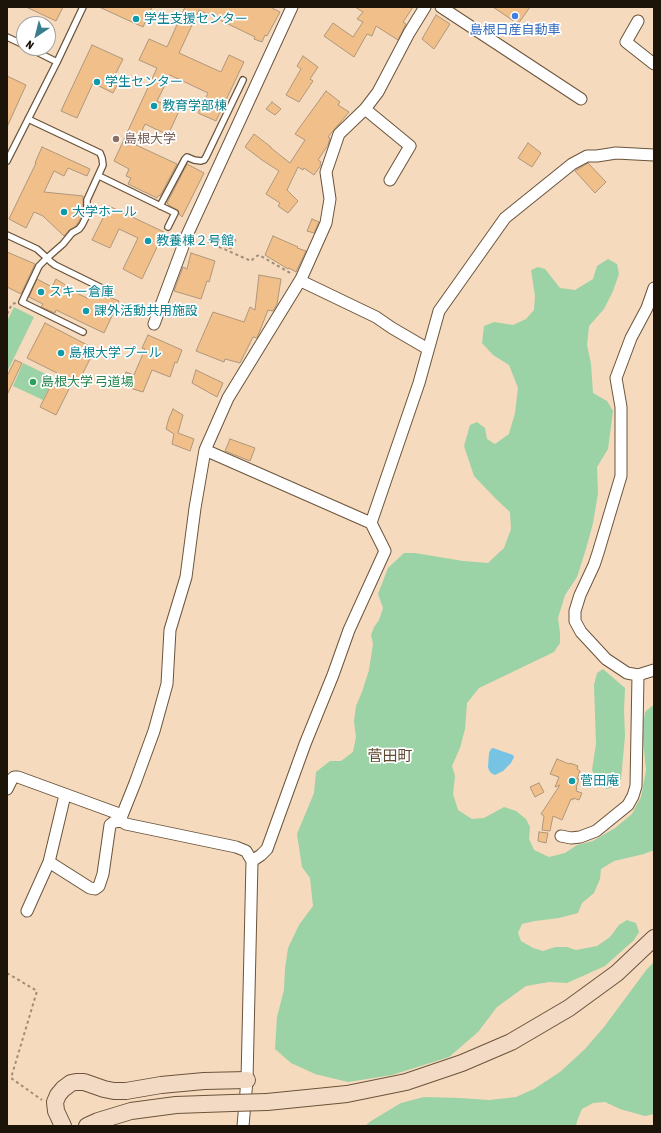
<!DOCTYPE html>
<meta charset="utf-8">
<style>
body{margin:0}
#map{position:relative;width:661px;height:1133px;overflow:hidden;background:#f5dabd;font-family:"Asap Condensed",sans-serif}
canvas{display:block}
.frame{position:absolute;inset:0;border:8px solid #1d1409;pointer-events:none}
.north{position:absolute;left:16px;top:16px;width:40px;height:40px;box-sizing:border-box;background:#fff;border:1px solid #a5a19d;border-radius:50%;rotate:215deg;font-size:11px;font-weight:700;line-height:16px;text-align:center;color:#1d1409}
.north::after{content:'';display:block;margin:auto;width:14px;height:18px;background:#3a7e8d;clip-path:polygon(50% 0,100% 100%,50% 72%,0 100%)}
</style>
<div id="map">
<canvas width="661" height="1133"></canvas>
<div class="frame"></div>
<div class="north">N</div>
</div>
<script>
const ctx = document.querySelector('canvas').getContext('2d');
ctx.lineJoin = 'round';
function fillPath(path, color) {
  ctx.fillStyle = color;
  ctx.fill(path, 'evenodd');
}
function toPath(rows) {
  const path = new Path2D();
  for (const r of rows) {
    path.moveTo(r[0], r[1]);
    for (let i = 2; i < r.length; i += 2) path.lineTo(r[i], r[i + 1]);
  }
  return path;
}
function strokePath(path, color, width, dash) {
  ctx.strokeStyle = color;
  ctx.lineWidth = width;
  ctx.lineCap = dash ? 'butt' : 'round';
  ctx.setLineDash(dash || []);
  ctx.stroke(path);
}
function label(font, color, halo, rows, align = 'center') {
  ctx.font = font + ' "Asap Condensed","Noto Sans JP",sans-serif';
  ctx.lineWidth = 3.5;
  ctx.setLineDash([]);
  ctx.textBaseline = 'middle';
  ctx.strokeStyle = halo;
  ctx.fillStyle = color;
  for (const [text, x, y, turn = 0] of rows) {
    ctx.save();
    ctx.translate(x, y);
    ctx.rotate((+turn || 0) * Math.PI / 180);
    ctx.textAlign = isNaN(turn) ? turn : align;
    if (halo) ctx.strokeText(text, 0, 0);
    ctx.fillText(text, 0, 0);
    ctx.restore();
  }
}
fillPath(toPath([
 [608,259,617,264,619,274,613,291,604,309,589,326,587,345,591,364,593,393,607,401,613,411,608,449,597,467,598,493,593,523,586,549,577,577,565,595,558,618,560,633,560,643,554,652,479,688,467,703,465,729,460,748,452,766,455,776,453,794,458,810,472,819,484,818,504,807,516,811,526,819,530,827,529,839,534,850,549,857,565,853,577,845,593,841,615,828,632,814,641,797,646,770,642,731,645,712,652,706,654,706,654,850,644,854,614,861,601,869,600,879,594,893,582,903,578,913,559,918,535,921,522,924,518,933,521,941,533,948,543,951,555,947,567,947,576,950,597,946,610,937,619,925,627,920,636,923,639,932,634,940,605,966,567,983,549,982,526,986,497,1007,478,1032,449,1057,392,1075,348,1082,315,1074,291,1063,275,1049,277,1017,284,990,285,969,288,948,299,925,313,906,310,878,302,867,297,834,314,793,316,772,330,761,341,761,353,752,356,737,354,721,356,706,362,692,369,670,373,644,371,635,374,627,379,620,383,608,378,594,388,568,404,553,415,553,463,561,488,563,504,548,511,529,510,512,496,499,474,476,464,446,470,425,477,422,485,428,487,439,495,444,509,434,515,413,518,388,509,365,493,355,482,343,484,326,494,322,513,325,526,319,534,310,535,296,531,270,538,267,545,269,560,288,575,290,593,279,597,266],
 [14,307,34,317,7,372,7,321],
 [23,363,54,378,43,400,13,386],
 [603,669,625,688,624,711,625,736,621,779,614,786,607,789,599,785,592,770,596,744,594,685,597,673],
 [654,962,654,1114,645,1116,620,1109,605,1102,593,1103,582,1109,577,1121,576,1126,365,1126,371,1121,401,1103,424,1097,460,1098,489,1100,516,1097,534,1089,560,1072,585,1049,604,1027,647,969]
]), '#9bd2a6');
fillPath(toPath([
 [493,748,513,755,514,757,511,763,503,771,495,775,491,773,489,770,488,767,489,753,491,749]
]), '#76c3e4');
const building = toPath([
 [26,7,63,7,56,21,26,7],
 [99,7,152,7,143,27,99,7],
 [185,7,270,7,280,12,267,36,265,35,262,42,254,39,255,37,199,10,179,53,221,72,229,55,244,62,216,121,198,113,208,93,170,75,157,101,179,111,168,135,145,124,136,145,177,164,160,196,159,195,157,198,128,184,131,178,126,176,129,169,114,161,157,68,139,60,149,39,167,47,185,7],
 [355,7,413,7,403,22,406,24,398,40,376,26,372,36,367,34,354,57,324,36,333,23,353,37,363,22,357,19,363,12,355,7],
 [493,7,530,7,518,24,493,7],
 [436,15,450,24,434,49,422,39,436,15],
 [92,45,123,59,114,77,120,80,113,93,93,83,77,118,61,111,92,45],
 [303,56,318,67,310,79,313,81,299,102,286,95,301,69,297,66,303,56],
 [7,76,26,85,7,127,7,76],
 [326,91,340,102,338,105,349,112,328,137,330,138,328,145,318,160,321,162,320,163,321,165,314,175,304,168,303,170,298,167,287,190,298,201,288,213,278,206,280,203,266,194,279,171,262,160,245,147,254,134,271,147,271,148,290,163,305,140,295,134,326,91],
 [272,102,281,109,275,115,266,109,272,102],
 [528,143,541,153,532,167,518,158,528,143],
 [42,147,90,169,87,176,68,168,64,176,54,171,44,192,83,196,83,214,76,226,69,230,64,236,43,216,34,212,26,228,9,219,36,163,35,163,42,147],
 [588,163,606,182,595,193,575,171,588,163],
 [187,164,204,173,182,217,179,214,178,210,170,206,167,203,187,164],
 [109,206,164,232,142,279,123,269,138,238,119,229,110,248,92,240,109,206],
 [312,219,319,222,314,233,307,231,312,219],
 [224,234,236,240,231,249,219,244,224,234],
 [273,236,298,247,297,248,306,251,296,272,289,268,288,269,265,255,273,236],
 [7,252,35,264,21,294,7,287,7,252],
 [191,253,215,261,209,282,207,281,201,299,174,291,183,267,187,269,191,253],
 [259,275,281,279,277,304,273,311,268,310,259,333,257,338,253,337,240,363,225,359,224,362,196,351,213,312,244,322,250,307,255,310,259,275],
 [37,279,52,287,56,279,67,286,66,288,89,299,93,291,119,301,104,333,56,310,55,313,41,307,43,304,29,297,37,279],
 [45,323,95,349,78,383,73,381,56,415,40,407,57,373,27,358,45,323],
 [148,335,182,350,177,363,175,362,170,377,152,370,143,392,120,385,126,372,134,375,145,349,142,348,148,335],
 [15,360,22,363,7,395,7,376,15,360],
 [196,370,223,383,217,397,192,383,196,370],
 [173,409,183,415,178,433,194,439,190,451,172,444,174,434,166,429,169,418,173,409],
 [230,439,255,448,250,461,225,451,230,439],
 [557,759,569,764,570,763,578,766,577,769,580,771,577,779,579,779,576,788,577,788,576,791,582,793,579,800,573,798,573,800,571,799,562,820,553,816,550,831,542,830,544,816,541,814,560,785,555,787,559,777,550,774,557,759],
 [539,783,544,792,535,797,530,787,539,783],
 [539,832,548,833,546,843,538,841,539,832]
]);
fillPath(building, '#f1c08a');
strokePath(building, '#af967b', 1);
const lane = toPath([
 [7,37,24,45],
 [29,48,57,62],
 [7,161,57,62,83,7],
 [99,176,175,213,168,227],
 [160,206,185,159,187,157,194,160,201,161,204,160,206,157,243,80],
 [7,235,37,249,47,258,63,244,72,233,79,229,82,225,87,215,87,200,103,165,102,158,100,153,28,119],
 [83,332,22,302,39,266,47,258,51,262,55,265,108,291]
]);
const street = toPath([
 [441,7,581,99],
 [638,21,626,42,654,64],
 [365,109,410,146,390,180],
 [301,281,376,317,392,328,428,349],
 [654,288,647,308,631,338,616,378,621,407,621,476,598,553,594,565,580,595,575,611,575,621,581,632,606,659,627,673,638,675,654,670],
 [154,324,188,233,292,7],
 [205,450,371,523,385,551,349,630,333,675,305,744,267,849,261,855,252,861],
 [371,523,419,383,439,311,505,218,572,164,587,156,597,156,616,153,654,155],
 [7,789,12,779,14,777,18,777,122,815],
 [561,836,571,838,580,837,596,831,628,805,633,796,636,786,638,675],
 [49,862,90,888,95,889,99,886,103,874,110,825,114,822,121,821],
 [27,911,49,862,65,795],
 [243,1126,247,1080,252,861,246,851,236,847,126,824,121,821,121,818,135,783,154,731,167,684,170,630,186,577,195,508,205,450,228,398,301,279,326,223,330,199,326,172,339,134,365,109,378,92,409,33,425,7]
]);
const secondary = toPath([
 [267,1102,347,1094,406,1082,462,1063,511,1042,569,1008,617,973,654,938],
 [63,1126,56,1111,55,1102,58,1095,63,1089,71,1083,76,1082,84,1082,104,1089,114,1091,126,1091,161,1085,204,1081,247,1080],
 [87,1126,98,1121,131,1111,176,1105,232,1103]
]);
strokePath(lane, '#6b543b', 8);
strokePath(street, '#6b543b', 13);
strokePath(secondary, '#6b543b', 18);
strokePath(toPath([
 [197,237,251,261,255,257,259,255,292,274],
 [7,314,12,304,16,303],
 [7,973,37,991,11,1078,42,1100]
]), '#a18d77', 2, [3, 3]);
strokePath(lane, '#fff', 5.5);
strokePath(street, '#fff', 11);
strokePath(secondary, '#f3dac4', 16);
const secondaryBridge = toPath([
 [232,1103,267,1102]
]);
strokePath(secondaryBridge, '#6b543b', 18, []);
strokePath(secondaryBridge, '#f3dac4', 16);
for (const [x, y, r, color] of [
 [515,16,4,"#3f7fe0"],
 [136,19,4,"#0f9aa8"],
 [97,82,4,"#0f9aa8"],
 [154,106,4,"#0f9aa8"],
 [116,139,4,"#8d6e63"],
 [64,212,4,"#0f9aa8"],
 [148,241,4,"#0f9aa8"],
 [41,292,4,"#0f9aa8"],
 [86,311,4,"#0f9aa8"],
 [61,353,4,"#0f9aa8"],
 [33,382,4,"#2e9e5b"],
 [572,781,4,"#0f9aa8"]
]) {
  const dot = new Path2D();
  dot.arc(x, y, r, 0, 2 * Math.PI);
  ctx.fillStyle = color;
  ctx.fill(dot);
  strokePath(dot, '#fff', 1.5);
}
label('13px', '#0d838f', '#fff', [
 ["学生支援センター",144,19],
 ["学生センター",105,82],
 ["教育学部棟",162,106],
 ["大学ホール",72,212],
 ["教養棟２号館",156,241],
 ["スキー倉庫",49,292],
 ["課外活動共用施設",94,311],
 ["島根大学 プール",69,353],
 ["菅田庵",580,781]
], 'left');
label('13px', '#366cbe', '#fff', [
 ["島根日産自動車",515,30]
]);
label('13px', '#785e54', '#fff', [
 ["島根大学",124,139]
], 'left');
label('13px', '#27864d', '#fff', [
 ["島根大学 弓道場",41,382]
], 'left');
label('15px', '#5f4930', '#fff', [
 ["菅田町",390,756]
]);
</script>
